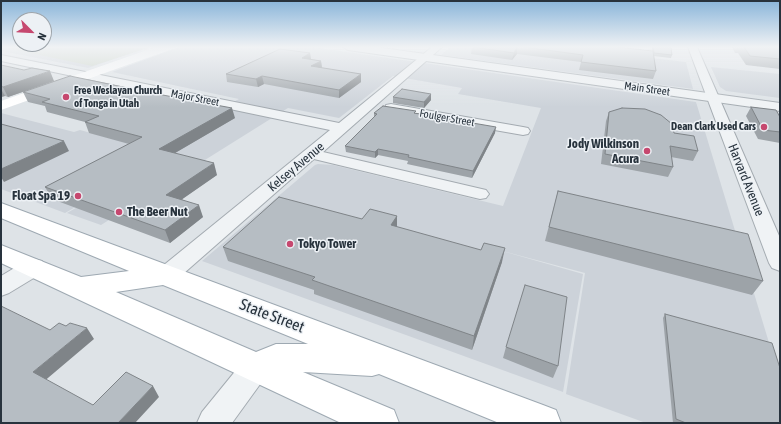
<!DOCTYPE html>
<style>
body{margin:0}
#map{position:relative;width:781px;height:424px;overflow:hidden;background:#dee3e7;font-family:"Asap Condensed",sans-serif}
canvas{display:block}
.frame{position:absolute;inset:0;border:2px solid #28333d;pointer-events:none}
.north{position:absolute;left:12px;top:12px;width:40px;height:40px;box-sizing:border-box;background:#edf1f5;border:1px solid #9ea5ab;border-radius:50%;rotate:114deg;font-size:11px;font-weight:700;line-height:16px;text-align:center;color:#28333d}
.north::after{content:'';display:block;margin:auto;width:14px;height:18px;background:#c6486f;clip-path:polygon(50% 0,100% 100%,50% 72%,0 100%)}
</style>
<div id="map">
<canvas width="781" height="424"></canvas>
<div class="frame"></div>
<div class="north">N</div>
</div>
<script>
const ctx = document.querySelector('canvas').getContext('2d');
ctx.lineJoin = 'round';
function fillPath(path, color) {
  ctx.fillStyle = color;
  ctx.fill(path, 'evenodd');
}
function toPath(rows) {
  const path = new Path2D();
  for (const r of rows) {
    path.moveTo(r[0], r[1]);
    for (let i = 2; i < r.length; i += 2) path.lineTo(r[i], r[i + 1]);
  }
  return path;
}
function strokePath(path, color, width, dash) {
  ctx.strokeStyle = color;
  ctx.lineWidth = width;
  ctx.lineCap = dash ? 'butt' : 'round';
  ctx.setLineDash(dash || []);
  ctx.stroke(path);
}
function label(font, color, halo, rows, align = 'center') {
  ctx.font = font + ' "Asap Condensed",sans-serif';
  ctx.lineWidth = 3;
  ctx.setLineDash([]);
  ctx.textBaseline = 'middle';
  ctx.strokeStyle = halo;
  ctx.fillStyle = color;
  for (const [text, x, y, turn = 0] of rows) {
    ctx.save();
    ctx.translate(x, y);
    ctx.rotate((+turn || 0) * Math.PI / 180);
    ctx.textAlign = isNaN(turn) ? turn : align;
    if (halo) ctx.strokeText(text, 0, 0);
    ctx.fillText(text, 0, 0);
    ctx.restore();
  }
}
fillPath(toPath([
 [1,47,149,47,88,68,1,51],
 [179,47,312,47,696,102,780,379,780,423,646,423,566,394,585,273,495,249,583,274,563,392,202,261,315,165,318,164,333,165,503,206,541,108,458,94,462,88,393,76,339,118,288,108,101,225,67,213,170,154,148,147,239,99,112,72],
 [450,47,609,47,609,53,686,62,693,89,441,55],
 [711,67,780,74,780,98,726,91,720,87],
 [1,113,74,132,80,130,168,154,65,213,1,189]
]), '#ccd2d9');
fillPath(toPath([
 [2,47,108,48,151,47,92,66]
]), '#c6d0c0');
const minor = toPath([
 [432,47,442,47,323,152,486,190,489,194,486,198,480,199,314,159,175,281,167,283,159,281,156,275,159,269,330,130,1,61,1,55,339,123,432,47],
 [688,47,697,47,780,238,780,271,772,268,769,263,688,47],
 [391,104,523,127,528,128,530,131,528,134,523,135,386,111,385,108,386,105,391,104],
 [34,259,42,261,45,267,42,273,9,293,1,296,1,276,26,261,34,259],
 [256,355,266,358,270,367,266,376,232,423,197,423,202,412,246,358,256,355]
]);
const tertiary = toPath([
 [343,47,375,47,780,103,780,111,348,50,343,47]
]);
const primary = toPath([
 [1,203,543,405,556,410,561,423,499,423,379,374,372,376,303,372,394,410,399,423,341,423,1,263,1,245,81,277,129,271,1,218,1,203],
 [163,285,308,344,276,344,256,352,116,292,163,285]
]);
strokePath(minor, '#a4abb1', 2);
strokePath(tertiary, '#a4abb1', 2);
strokePath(primary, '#9ea9b2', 2);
fillPath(minor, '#f0f3f5');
fillPath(tertiary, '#f0f3f5');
fillPath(toPath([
 [156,47,173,47,172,49,1,110,1,101,156,47]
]), '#fff');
fillPath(primary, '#fff');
fillPath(toPath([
 [472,47,617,47,652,51,652,47,671,47,672,55,671,58,653,56,656,71,653,79,579,70,581,62,517,54,512,60,471,54],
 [732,47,780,47,780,69,746,65,738,53,735,53],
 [310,53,311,59,321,61,322,68,361,82,339,98,264,84,258,87,227,82,226,74],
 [1,65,54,81,8,97,5,96,1,97],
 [23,92,235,118,175,153,217,175,182,199,203,217,170,243,52,199,45,187,129,144,89,133,85,122,47,112,45,106,28,102],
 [431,94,431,100,424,108,393,103,393,97],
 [751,107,780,117,780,143,758,139,746,116],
 [609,112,674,133,698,151,693,161,671,157,673,167,668,177,601,164,606,121],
 [374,113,416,113,495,133,472,178,407,164,408,161,378,155,375,158,346,152,345,146,374,117],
 [558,191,763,281,752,295,545,241],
 [397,216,397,227,502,262,472,350,314,294,314,290,228,261,223,247,362,219],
 [665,314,780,423,673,423,663,318],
 [506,347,558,366,553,378,503,358]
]), '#9da3a8');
fillPath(toPath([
 [517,47,517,54,512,60,514,53],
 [310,53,311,60,302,58],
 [321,61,322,68,311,66],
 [50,71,54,81,8,97,3,87],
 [361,74,361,82,339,98,339,90],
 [262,76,264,84,258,87,256,79],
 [1,89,5,96,1,97],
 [431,94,431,100,424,108,424,102],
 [232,108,235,118,163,160,159,149],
 [496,127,495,133,472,178,473,171],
 [64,141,69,151,4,182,1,177,1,169],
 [378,149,378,155,375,158,375,152],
 [214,163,217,175,171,207,166,195],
 [199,205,203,217,170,243,165,230],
 [397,216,397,230,391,225],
 [505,248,502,262,472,350,474,336],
 [87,328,94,339,42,383,33,372],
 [153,386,159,397,135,423,118,423]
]), '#7f8488');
const building = toPath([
 [473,47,517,47,514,53,473,47],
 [524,47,617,47,653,51,656,71,581,62,583,55,524,47],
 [653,47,671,47,672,55,654,53,653,47],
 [744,47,780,47,780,59,750,56,744,47],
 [280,49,310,53,302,58,321,61,311,66,361,74,339,90,262,76,256,79,226,74,280,49],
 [1,65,24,70,32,68,50,71,3,87,1,86,1,65],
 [70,76,152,93,232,108,159,149,214,163,166,195,199,205,165,230,45,187,142,137,85,122,99,116,42,102,50,99,23,92,70,76],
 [402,89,431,94,424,102,393,97,402,89],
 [383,106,416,111,414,113,496,127,473,171,408,157,409,155,378,149,375,152,345,146,377,114,374,113,383,106],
 [751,107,776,110,780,117,780,132,763,130,751,107],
 [622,108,645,109,661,115,672,124,674,133,694,136,698,151,670,146,673,167,605,154,609,112,622,108],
 [1,124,64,141,1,169,1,124],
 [558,191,748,234,763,281,549,227,558,191],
 [279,197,362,219,370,209,397,216,391,225,481,250,484,243,505,248,474,336,312,280,315,277,223,247,279,197],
 [525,285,567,297,558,366,506,347,525,285],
 [1,306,50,330,59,323,66,326,70,323,87,328,33,372,93,405,126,372,153,386,118,423,1,423,1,306],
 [665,314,772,343,780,368,780,423,686,423,676,419,665,314]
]);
fillPath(building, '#b6bdc3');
strokePath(building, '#7f8488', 1);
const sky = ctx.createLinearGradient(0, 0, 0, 107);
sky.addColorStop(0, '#89b5da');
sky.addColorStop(0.44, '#f0f2f4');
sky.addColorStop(1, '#f0f2f400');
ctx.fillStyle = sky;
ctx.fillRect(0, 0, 781, 107);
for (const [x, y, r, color] of [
 [66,97,4,"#c6486f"],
 [764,127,4,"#c6486f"],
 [647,151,4,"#c6486f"],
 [78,196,4,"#c6486f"],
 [119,212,4,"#c6486f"],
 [290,244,4,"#c6486f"]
]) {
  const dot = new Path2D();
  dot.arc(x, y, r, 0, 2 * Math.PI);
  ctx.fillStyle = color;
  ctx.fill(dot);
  strokePath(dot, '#edf1f5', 1.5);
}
label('11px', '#28333d', '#edf1f5', [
 ["Main Street",647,89,8],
 ["Major Street",195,98,11],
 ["Foulger Street",447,118,10]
]);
label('bold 11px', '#28333d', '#edf1f5', [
 ["Free Weslayan Church",74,91],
 ["of Tonga in Utah",74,104],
 ["Dean Clark Used Cars",756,127,"right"]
], 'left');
label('bold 13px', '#28333d', '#edf1f5', [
 ["Jody Wilkinson",639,144],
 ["Acura",639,159],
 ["Float Spa 19",70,196],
 ["The Beer Nut",127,212,"left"],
 ["Tokyo Tower",298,244,"left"]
], 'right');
label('13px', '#28333d', '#edf1f5', [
 ["Kelsey Avenue",296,167,-40],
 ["Harvard Avenue",746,180,68]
]);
label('16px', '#28333d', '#edf1f5', [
 ["State Street",272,316,21]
]);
</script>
